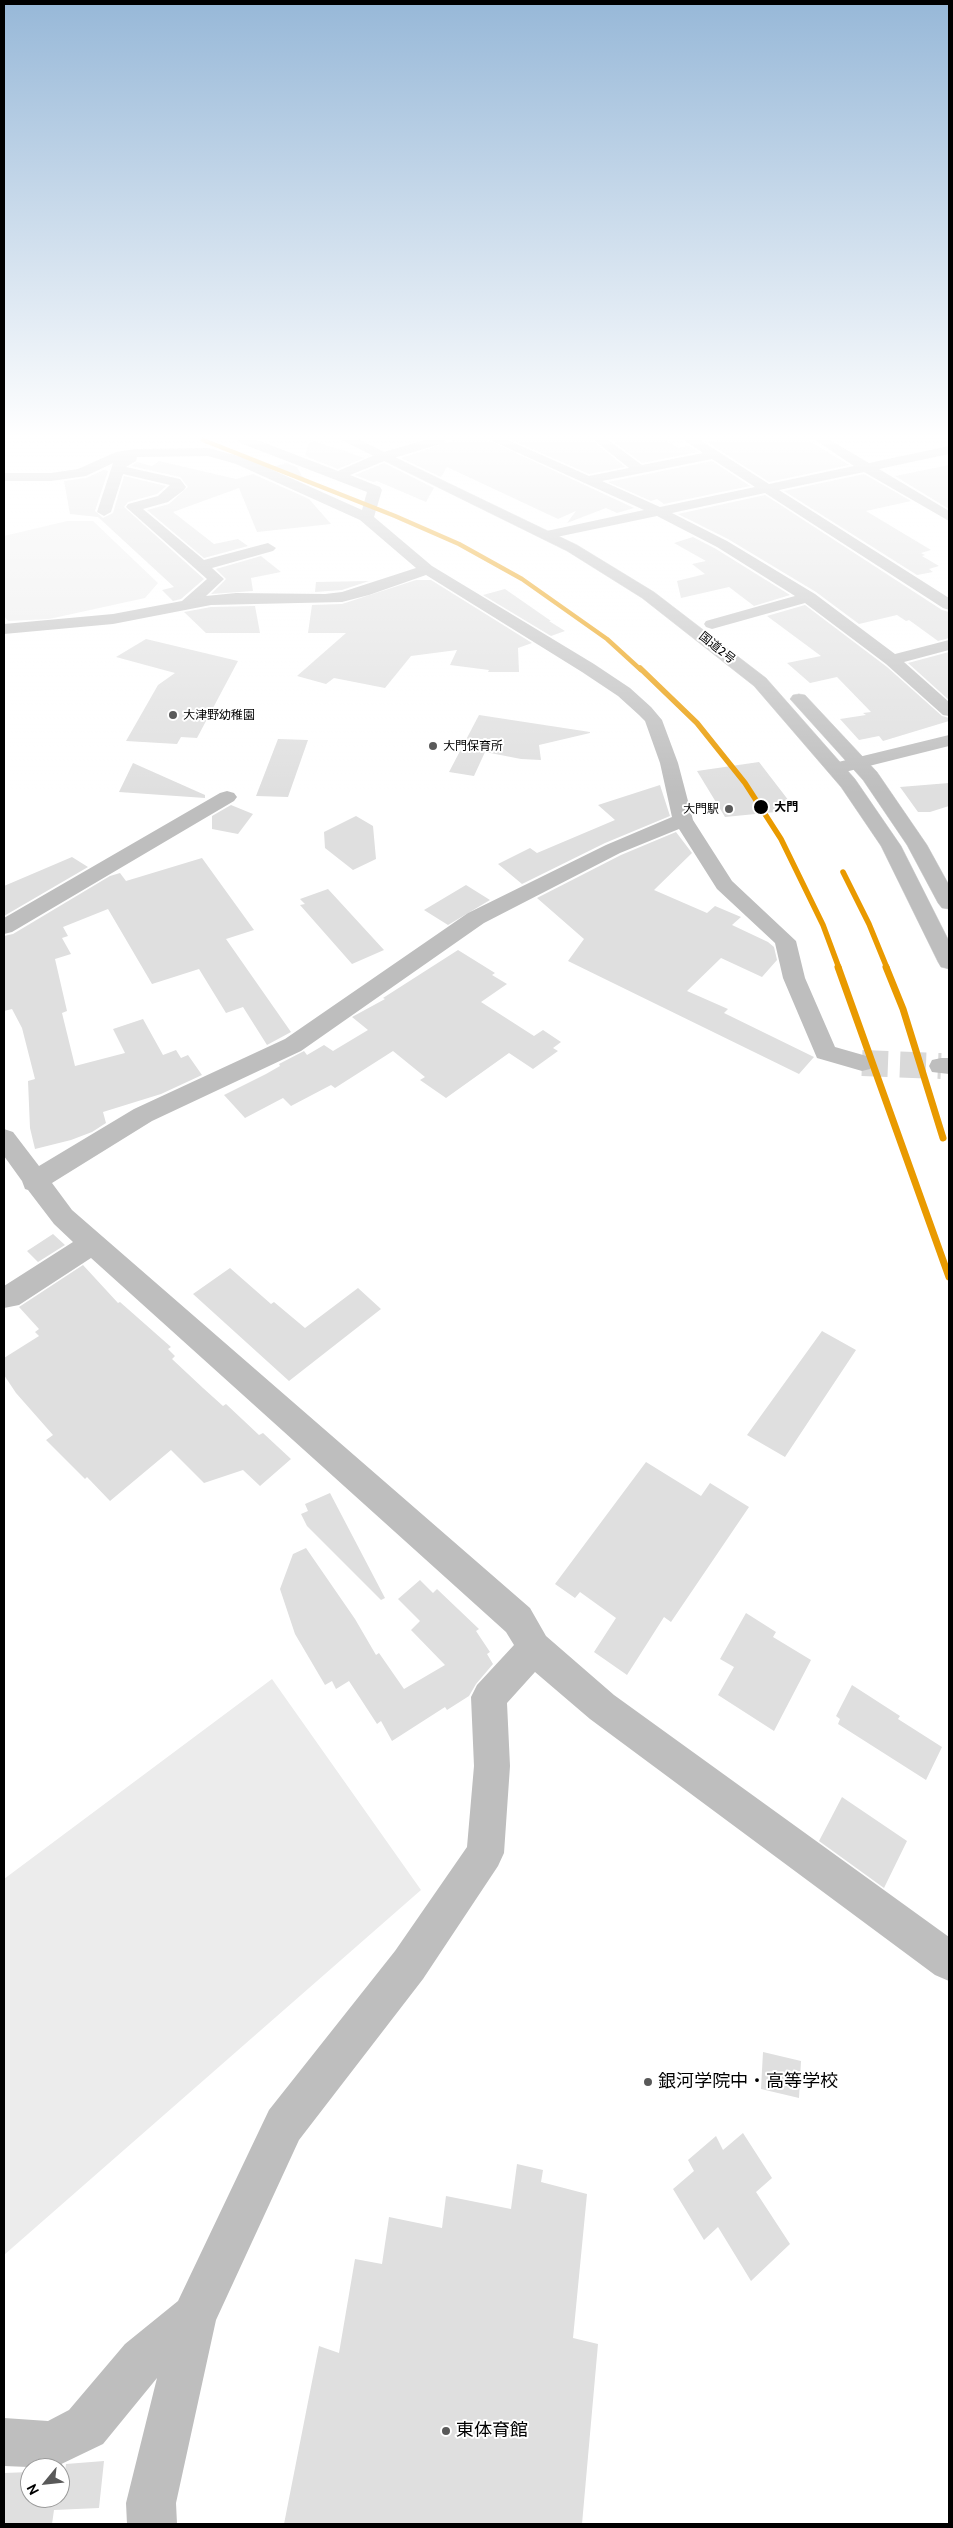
<!DOCTYPE html>
<meta charset="utf-8">
<style>
body{margin:0}
#map{position:relative;width:953px;height:2528px;overflow:hidden;background:#fff;font-family:Cabin,sans-serif}
canvas{display:block}
.frame{position:absolute;inset:0;border:5px solid #000;pointer-events:none}
.north{position:absolute;left:20px;top:2458px;width:50px;height:50px;box-sizing:border-box;background:#fff;border:1px solid #999;border-radius:50%;rotate:242deg;font-size:14px;font-weight:700;line-height:20px;text-align:center;color:#000}
.north::after{content:'';display:block;margin:auto;width:18px;height:22px;background:#595959;clip-path:polygon(50% 0,100% 100%,50% 72%,0 100%)}
</style>
<div id="map">
<canvas width="953" height="2528"></canvas>
<div class="frame"></div>
<div class="north">N</div>
</div>
<script>
const ctx = document.querySelector('canvas').getContext('2d');
ctx.lineJoin = 'round';
function fillPath(path, color) {
  ctx.fillStyle = color;
  ctx.fill(path, 'evenodd');
}
function toPath(rows) {
  const path = new Path2D();
  for (const r of rows) {
    path.moveTo(r[0], r[1]);
    for (let i = 2; i < r.length; i += 2) path.lineTo(r[i], r[i + 1]);
  }
  return path;
}
function strokePath(path, color, width, dash) {
  ctx.strokeStyle = color;
  ctx.lineWidth = width;
  ctx.lineCap = dash ? 'butt' : 'round';
  ctx.setLineDash(dash || []);
  ctx.stroke(path);
}
function label(font, color, halo, rows, align = 'center') {
  ctx.font = font + ' Cabin,"Noto Sans JP",sans-serif';
  ctx.lineWidth = 4;
  ctx.setLineDash([]);
  ctx.textBaseline = 'middle';
  ctx.strokeStyle = halo;
  ctx.fillStyle = color;
  for (const [text, x, y, turn = 0] of rows) {
    ctx.save();
    ctx.translate(x, y);
    ctx.rotate((+turn || 0) * Math.PI / 180);
    ctx.textAlign = isNaN(turn) ? turn : align;
    if (halo) ctx.strokeText(text, 0, 0);
    ctx.fillText(text, 0, 0);
    ctx.restore();
  }
}
fillPath(toPath([
 [67,521,93,521,158,583,145,598,49,619,8,621,4,616,4,536],
 [272,1679,421,1890,4,2255,4,1879]
]), '#ececec');
fillPath(toPath([
 [310,440,339,449,364,458,338,469,305,456,308,456,305,455],
 [454,440,488,440,634,508,617,513,606,508,567,523,576,511,558,519,447,467,441,477,401,458],
 [512,440,592,440,625,467,589,474],
 [611,440,665,440,678,448,689,446,698,452,642,463],
 [721,440,808,440,849,465,769,482,707,442],
 [159,461,236,479,253,474,309,499,331,524,257,532,239,488,173,512,214,544,238,539,248,546,204,558,147,510,169,504,188,487,180,477,131,466,137,462,152,466],
 [712,461,750,486,664,504,657,499,651,501,608,482],
 [286,463,297,467,302,476,311,484,272,467],
 [384,463,434,488,426,502,377,481,373,482,355,475],
 [949,465,949,509,895,476],
 [104,470,108,471,95,511,103,518,113,513,124,476,166,486,157,494,128,502,124,507,204,579,181,599,173,601,162,590,174,587,98,517,70,514,64,481,86,478],
 [864,474,911,501,866,511,931,550,921,553,925,555,922,556,939,566,929,569,933,572,917,575,784,491],
 [765,495,942,610,949,612,949,638,938,641,909,620,906,621,897,615,859,624,816,592,728,539,678,514],
 [693,537,716,549,790,595,754,606,729,587,681,598,677,581,705,574,692,564,706,561,674,543],
 [261,556,281,572,251,578,253,591,211,594,226,579,216,569],
 [416,580,431,580,532,643,518,648,519,672,488,672,489,670,450,665,457,650,411,656,385,688,334,678,326,684,297,676,346,633,308,633,312,605,342,604],
 [369,581,342,590,315,592,316,582],
 [505,589,551,621,549,621,565,631,551,636,483,595],
 [805,605,887,667,942,716,949,718,949,721,883,741,879,736,859,740,840,719,866,715,863,713,871,712,837,677,810,683,787,663,821,656,767,616],
 [255,606,260,633,206,633,184,612,211,607],
 [146,639,238,661,197,738,181,737,177,744,126,741,158,685,175,673,116,657],
 [949,652,949,700,908,663],
 [479,715,590,732,590,733,539,745,541,760,521,759,485,752,474,776,449,772],
 [278,739,308,740,288,797,256,796],
 [759,762,789,801,781,802,786,811,725,817,697,771],
 [133,763,205,795,205,798,119,792],
 [949,783,949,806,930,812,918,812,900,787],
 [660,785,670,816,605,843,522,884,498,864,530,848,537,853,615,820,598,805],
 [231,805,253,814,238,834,212,829,212,816],
 [356,816,373,826,376,859,353,870,325,848,324,832],
 [676,832,692,853,654,890,707,913,715,906,741,917,732,925,768,942,774,947,777,960,762,977,721,958,687,991,728,1009,724,1013,814,1057,799,1074,568,961,584,939,537,898,621,855],
 [72,857,88,867,4,916,4,886],
 [202,858,254,930,226,939,291,1032,267,1045,243,1007,226,1013,199,969,152,984,108,909,63,927,68,936,62,938,71,954,55,959,67,1011,62,1013,75,1066,125,1053,113,1029,143,1019,163,1055,176,1050,181,1058,188,1055,202,1075,161,1094,103,1112,106,1123,92,1132,71,1140,35,1149,30,1128,28,1081,35,1079,22,1028,12,1009,4,1011,4,936,13,934,110,876,120,873,126,881],
 [466,885,490,900,448,925,424,910],
 [328,889,384,950,352,964,300,905,305,904,300,899],
 [458,950,495,973,492,975,507,984,481,1002,534,1036,543,1030,561,1042,553,1048,558,1051,533,1069,509,1053,446,1098,420,1080,425,1077,393,1051,335,1088,331,1085,291,1106,283,1098,245,1118,224,1095,266,1074,280,1066,279,1064,304,1051,307,1055,324,1045,333,1051,368,1030,352,1017,385,999,383,998],
 [53,1234,65,1245,38,1262,27,1251],
 [83,1265,118,1303,120,1302,171,1347,168,1349,175,1356,172,1359,203,1388,223,1406,226,1404,259,1435,263,1433,291,1459,260,1486,243,1470,204,1483,171,1450,110,1501,87,1477,85,1479,46,1440,53,1435,16,1393,4,1375,4,1358,39,1336,35,1332,39,1329,19,1307],
 [230,1268,271,1304,274,1302,305,1328,358,1288,381,1309,289,1381,193,1294],
 [822,1331,856,1350,785,1457,747,1435],
 [646,1462,701,1496,710,1483,749,1507,671,1622,664,1617,627,1675,594,1652,616,1618,580,1592,575,1598,555,1584],
 [330,1493,385,1598,381,1600,307,1526,301,1514,308,1511,305,1504],
 [306,1548,355,1619,376,1655,379,1653,404,1689,445,1665,411,1630,420,1621,398,1599,420,1580,433,1593,437,1589,479,1629,476,1631,490,1652,487,1654,493,1664,476,1684,469,1696,447,1710,445,1707,392,1741,381,1721,377,1724,349,1681,336,1689,332,1681,325,1685,295,1634,280,1589,293,1554],
 [746,1613,776,1632,773,1637,811,1660,774,1731,718,1695,734,1667,720,1659],
 [852,1685,900,1716,898,1719,942,1747,926,1780,838,1724,840,1719,836,1716],
 [842,1797,907,1841,884,1888,819,1841],
 [763,2052,801,2061,799,2098,761,2089],
 [743,2133,772,2178,756,2192,790,2244,751,2281,718,2227,704,2240,673,2189,694,2171,688,2160,716,2136,723,2150],
 [517,2164,543,2170,541,2182,587,2194,573,2338,598,2344,582,2524,284,2524,319,2346,339,2353,355,2259,382,2264,389,2217,442,2228,446,2196,511,2209],
 [104,2461,99,2508,54,2510,52,2524,4,2524,4,2473,30,2472,30,2498,60,2498,60,2471,65,2471,66,2464]
]), '#dfdfdf');
strokePath(toPath([
 [862,1063,941,1066]
]), '#d9d9d9', 26, [26, 12]);
const highway = toPath([
 [342,440,359,440,577,545,654,592,766,678,855,779,901,846,949,941,949,969,941,967,938,962,881,846,841,787,754,686,642,598,567,551,342,440],
 [799,694,805,695,877,772,927,845,949,885,949,909,942,908,938,903,907,845,863,780,790,699,793,695,799,694]
]);
strokePath(highway, '#dbdbdb', 1);
fillPath(toPath([
 [238,440,257,440,338,471,377,454,425,440,445,440,444,443,387,460,350,475,380,487,382,490,374,517,432,566,594,664,630,688,651,707,662,720,678,763,693,820,732,881,796,941,805,978,835,1047,870,1057,874,1063,870,1069,862,1071,817,1058,783,978,775,943,717,889,679,829,620,853,484,923,301,1051,152,1121,52,1183,72,1210,530,1608,546,1636,614,1695,949,1937,949,1981,935,1975,590,1719,535,1672,507,1703,510,1766,504,1853,498,1866,423,1979,299,2140,216,2320,176,2503,177,2524,127,2524,126,2503,157,2378,103,2444,53,2468,4,2466,4,2418,48,2421,69,2410,125,2344,178,2301,269,2110,395,1951,467,1847,474,1766,471,1697,477,1685,514,1645,506,1632,91,1258,19,1305,4,1308,4,1286,73,1242,54,1224,28,1190,25,1189,22,1181,4,1156,4,1129,13,1132,39,1166,134,1109,285,1039,468,913,606,845,672,817,660,763,645,721,639,715,618,696,582,672,426,575,369,595,342,602,211,605,113,624,4,634,4,624,113,614,182,601,207,579,126,507,128,504,158,496,170,485,123,474,111,512,104,516,97,512,113,463,86,476,51,481,4,481,4,473,51,473,78,469,116,452,135,449,208,448,246,458,362,510,367,492,240,443,238,440],
 [208,456,236,464,360,520,416,568,342,592,325,594,236,593,206,596,224,579,212,568,273,551,276,548,268,543,204,560,143,509,168,502,184,490,186,487,180,479,126,467,136,461,137,457,208,456],
 [490,440,508,440,589,476,629,468,594,440,608,440,642,465,703,453,684,440,700,440,769,484,854,466,815,440,830,440,869,463,949,446,949,454,879,469,949,511,949,521,864,472,779,490,949,598,949,610,943,608,765,493,672,513,727,541,815,594,895,654,949,640,949,650,904,662,949,702,949,716,943,715,886,664,805,603,712,629,706,627,704,624,706,621,795,596,717,547,657,516,547,539,542,538,540,535,542,532,644,510,490,440],
 [712,459,755,487,660,507,602,481,712,459],
 [949,735,949,746,837,774,830,772,828,768,830,764,949,735],
 [227,791,234,793,237,797,234,801,12,932,4,934,4,918,220,793,227,791],
 [941,1058,949,1058,949,1074,932,1072,929,1066,932,1060,941,1058]
]), '#bebebe');
fillPath(highway, '#bebebe');
strokePath(toPath([
 [203,440,395,516,459,544,522,579,607,639,641,670]
]), '#e99a00', 4.5);
strokePath(toPath([
 [640,668,697,723,745,783,781,839,823,925,839,968],
 [843,872,869,924,887,968]
]), '#e99a00', 5.5);
strokePath(toPath([
 [838,967,949,1277],
 [886,967,903,1009,943,1138]
]), '#e99a00', 7);
const sky = ctx.createLinearGradient(0, 0, 0, 794);
sky.addColorStop(0, '#97b8d8');
sky.addColorStop(0.55, '#fff');
sky.addColorStop(1, '#ffffff00');
ctx.fillStyle = sky;
ctx.fillRect(0, 0, 953, 794);
for (const [x, y, r, color] of [
 [173,715,5,"#595959"],
 [433,746,5,"#595959"],
 [761,807,8,"#000"],
 [729,809,5,"#595959"],
 [648,2082,5,"#595959"],
 [446,2431,5,"#595959"]
]) {
  const dot = new Path2D();
  dot.arc(x, y, r, 0, 2 * Math.PI);
  ctx.fillStyle = color;
  ctx.fill(dot);
  strokePath(dot, '#fff', 2);
}
label('12px', '#000', '#fff', [
 ["国道2号",717,648,39]
]);
label('12px', '#000', '#fff', [
 ["大津野幼稚園",183,715],
 ["大門保育所",443,746],
 ["大門駅",719,809,"right"]
], 'left');
label('bold 12px', '#000', '#fff', [
 ["大門",774,807]
], 'left');
label('18px', '#000', '#fff', [
 ["銀河学院中・高等学校",658,2082],
 ["東体育館",456,2431]
], 'left');
</script>
